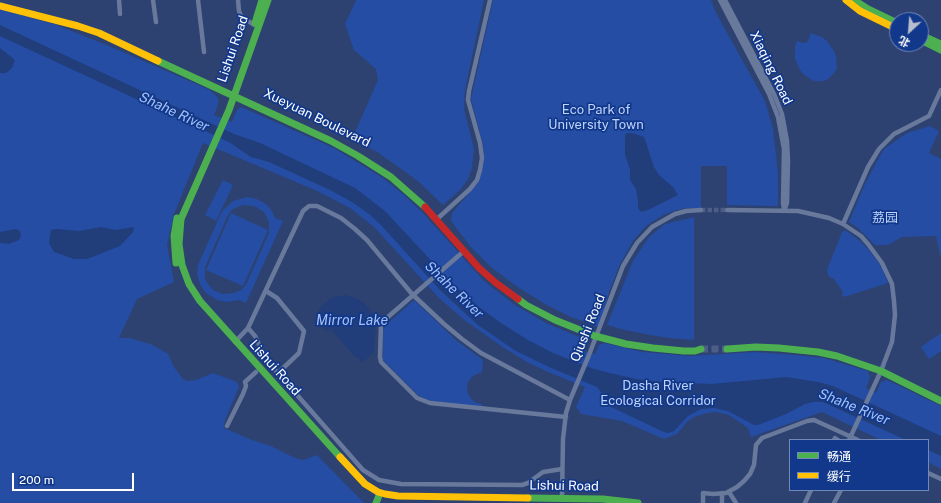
<!DOCTYPE html>
<meta charset="utf-8">
<style>
body{margin:0}
#map{position:relative;width:941px;height:503px;overflow:hidden;background:#2d4270;font-family:"Public Sans","Noto Sans SC",sans-serif}
canvas{display:block}
.legend{position:absolute;left:789px;top:439px;width:140px;height:52px;box-sizing:border-box;background:#12388b;border:1px solid #7188b9;margin:0;padding:5px 7px;list-style:none;font-size:12px;color:#fff}
.legend li{display:flex;align-items:center;gap:8px;height:20px}
.legend b{width:20px;border:1px solid #7188b9}
.north{position:absolute;left:889px;top:12px;width:40px;height:40px;box-sizing:border-box;background:#12388b;border:1px solid #7188b9;border-radius:50%;rotate:206deg;font-size:11px;font-weight:700;line-height:16px;text-align:center;color:#fff}
.north::after{content:'';display:block;margin:auto;width:14px;height:18px;background:#b6bdcd;clip-path:polygon(50% 0,100% 100%,50% 72%,0 100%)}
.scale{position:absolute;left:12px;top:473px;width:122px;height:18px;box-sizing:border-box;border:2px solid #fff;border-top:0;padding-left:5px;font-size:12px;line-height:14px;white-space:nowrap;color:#fff;-webkit-text-stroke:3px #12388b;paint-order:stroke}
</style>
<div id="map">
<canvas width="941" height="503"></canvas>
<ul class="legend">
<li><b style="height:5px;background:#4caf50"></b>畅通</li>
<li><b style="height:5px;background:#ffc107"></b>缓行</li>
</ul>
<div class="north">北</div>
<div class="scale">200 m</div>
</div>
<script>
const ctx = document.querySelector('canvas').getContext('2d');
ctx.lineJoin = 'round';
function fillPath(path, color) {
  ctx.fillStyle = color;
  ctx.fill(path, 'evenodd');
}
function toPath(rows) {
  const path = new Path2D();
  for (const r of rows) {
    path.moveTo(r[0], r[1]);
    for (let i = 2; i < r.length; i += 2) path.lineTo(r[i], r[i + 1]);
  }
  return path;
}
function strokePath(path, color, width, dash) {
  ctx.strokeStyle = color;
  ctx.lineWidth = width;
  ctx.lineCap = dash ? 'butt' : 'round';
  ctx.setLineDash(dash || []);
  ctx.stroke(path);
}
function label(font, color, halo, rows, align = 'center') {
  ctx.font = font + ' "Public Sans","Noto Sans SC",sans-serif';
  ctx.lineWidth = 3.5;
  ctx.setLineDash([]);
  ctx.textBaseline = 'middle';
  ctx.strokeStyle = halo;
  ctx.fillStyle = color;
  for (const [text, x, y, turn = 0] of rows) {
    ctx.save();
    ctx.translate(x, y);
    ctx.rotate((+turn || 0) * Math.PI / 180);
    ctx.textAlign = isNaN(turn) ? turn : align;
    if (halo) ctx.strokeText(text, 0, 0);
    ctx.fillText(text, 0, 0);
    ctx.restore();
  }
}
fillPath(toPath([
 [356,0,484,0,465,90,464,109,474,149,472,168,468,179,460,190,443,205,419,182,407,173,377,152,352,139,378,80,376,69,354,50,345,24],
 [493,0,711,0,715,11,765,101,773,129,778,173,778,206,727,205,727,166,701,166,701,208,687,208,677,210,663,215,646,226,633,241,620,264,609,292,599,327,571,317,545,304,516,286,491,267,471,247,451,221,452,213,478,183,484,162,483,144,471,99],
 [0,9,57,25,109,46,210,90,218,98,218,105,214,115,232,122,237,110,241,107,334,148,383,178,404,195,421,211,484,281,515,305,546,323,586,340,585,352,595,354,599,345,604,343,643,352,690,356,756,352,796,355,824,358,868,371,870,378,866,388,876,393,881,382,887,380,941,406,941,469,928,462,928,440,881,440,822,412,751,437,748,428,729,415,716,412,707,413,694,417,688,421,677,434,664,439,622,421,581,414,576,407,585,387,548,372,527,362,501,346,463,319,439,298,374,227,350,208,315,190,203,143,174,214,167,245,174,282,137,299,119,338,130,338,153,345,168,354,174,367,183,379,187,381,196,380,213,373,237,382,239,387,225,420,224,428,252,440,271,446,295,458,303,460,317,455,364,503,0,503],
 [810,33,822,37,827,41,834,51,836,57,837,68,835,72,828,79,824,81,814,81,804,75,800,70,795,59,795,47,797,41,803,43,807,42,810,37],
 [930,126,939,131,929,153,941,159,941,255,940,255,936,236,902,237,888,245,875,245,858,228,849,222,864,186,876,163,884,149,907,133],
 [223,180,233,185,216,221,205,215],
 [247,197,257,199,266,204,272,211,275,218,283,221,246,303,239,300,227,302,217,300,205,292,200,284,197,274,198,265,222,211,233,201],
 [243,205,254,206,264,212,269,222,269,233,246,285,241,290,234,293,223,294,213,290,208,284,205,278,205,267,228,215,233,209],
 [231,213,268,230,243,286,206,270],
 [694,217,694,340,669,338,650,335,625,330,607,325,633,261,649,237,665,224],
 [845,230,860,241,868,249,881,266,888,283,844,297,842,295,843,292,833,278,831,278,828,275,827,270,842,232],
 [414,300,457,341,483,360,482,372,477,374,472,377,468,382,467,388,468,394,471,399,476,403,482,404,482,407,432,401,425,399,419,396,383,360,383,330,386,325],
 [941,333,941,351,929,359,921,347]
]), '#244da3');
fillPath(toPath([
 [0,25,234,134,260,143,355,188,385,211,452,283,479,307,501,323,528,340,553,353,594,369,610,373,636,379,663,382,712,384,786,377,818,382,833,386,941,436,941,456,928,450,928,440,906,440,823,402,813,402,805,404,786,414,758,425,754,425,728,411,714,408,701,409,688,416,674,431,668,433,664,432,609,406,604,401,602,393,597,387,549,367,516,351,478,325,439,289,380,224,369,214,352,202,330,190,269,162,251,157,229,142,0,36],
 [0,48,15,60,12,68,6,73,0,73],
 [626,133,632,133,644,137,654,167,659,175,673,187,678,195,648,210,641,212,638,208,638,201,636,189,630,180,630,169,625,155,625,138],
 [101,227,115,230,134,227,133,232,120,246,87,259,74,259,54,252,49,243,51,230,57,229,79,231],
 [16,229,20,231,21,235,19,240,9,244,0,243,0,232],
 [345,295,358,299,365,304,374,315,376,325,374,352,362,363,358,357,356,358,330,328,327,332,315,320,320,308,325,303,331,298]
]), '#213d7a');
strokePath(toPath([
 [701,210,727,210]
]), '#4c5e85', 4.5, [4.5, 2]);
strokePath(toPath([
 [701,349,727,349]
]), '#4c5e85', 7, [7, 3.5]);
strokePath(toPath([
 [119,0,120,14],
 [153,0,156,22],
 [198,0,204,52],
 [238,0,239,11,241,16,254,25],
 [720,0,769,94,778,117,784,149,783,203,784,209],
 [725,0,774,94,782,114,787,141,788,161,787,203,784,211],
 [727,210,798,211,829,218,843,224,861,236,868,244,882,263,892,284,894,301,895,315,892,342,881,371,849,440],
 [436,220,470,189,477,180,480,170,482,158,480,143,468,100,469,91,490,0],
 [843,224,868,167,879,149,894,134,929,116,941,90],
 [464,251,381,323,380,357,381,362,417,398,430,403,566,417],
 [266,291,277,298,304,331,299,353,278,373],
 [248,328,255,336,265,358,269,363,363,470,379,480,401,484,522,485,528,483,543,472,562,469],
 [235,342,248,328,303,211,309,206,317,206,341,218,355,229,367,240,412,294,444,324,462,339,481,353,570,400],
 [227,426,243,394,246,386,245,382,256,372],
 [834,440,835,438,838,440],
 [928,473,941,479],
 [729,492,736,503],
 [562,498,563,439,566,413,570,400,589,355,623,266,637,243,652,227,675,214,686,211,701,210],
 [703,503,703,493,713,494,726,493,737,487,744,481,750,474,754,465,756,445,762,438,807,421,814,420,858,440],
 [722,503,722,493],
 [805,503,811,490],
 [834,503,841,490]
]), '#69799c', 4.5);
strokePath(toPath([
 [268,0,229,110,181,219,179,244,182,265,189,284,200,301,340,457],
 [854,0,868,9,897,23],
 [255,23,262,0],
 [921,35,941,44],
 [921,40,941,50],
 [158,61,331,141,358,156,391,177,425,207],
 [176,263,174,236,177,218],
 [518,299,526,305,555,320,595,336,626,344,653,348,684,351,695,351,701,349],
 [727,349,756,347,779,348,818,352,837,356,881,371,941,401],
 [528,498,603,499,638,503],
 [376,503,380,493]
]), '#4caf50', 7);
strokePath(toPath([
 [846,0,860,11,897,29],
 [0,6,78,26,99,33,158,61],
 [340,457,365,484,378,492,385,494,398,496,528,498]
]), '#ffc107', 7);
strokePath(toPath([
 [425,207,479,268,496,283,518,299]
]), '#c62828', 7);
label('13px', '#fff', '#12388b', [
 ["Lishui Road",233,49,-71],
 ["Xiaqing Road",771,68,64],
 ["Xueyuan Boulevard",317,118,26],
 ["Qiushi Road",588,328,-68],
 ["Lishui Road",275,368,48],
 ["Lishui Road",564,486,1]
]);
label('13px', '#bfd4fc', '#12388b', [
 ["Eco Park of",596,110],
 ["University Town",596,125],
 ["荔园",885,218],
 ["Dasha River",658,386],
 ["Ecological Corridor",658,401]
]);
label('italic 14px', '#a4c1f8', '#12388b', [
 ["Shahe River",174,112,25],
 ["Shahe River",454,290,44],
 ["Mirror Lake",352,321],
 ["Shahe River",854,407,22]
]);
</script>
